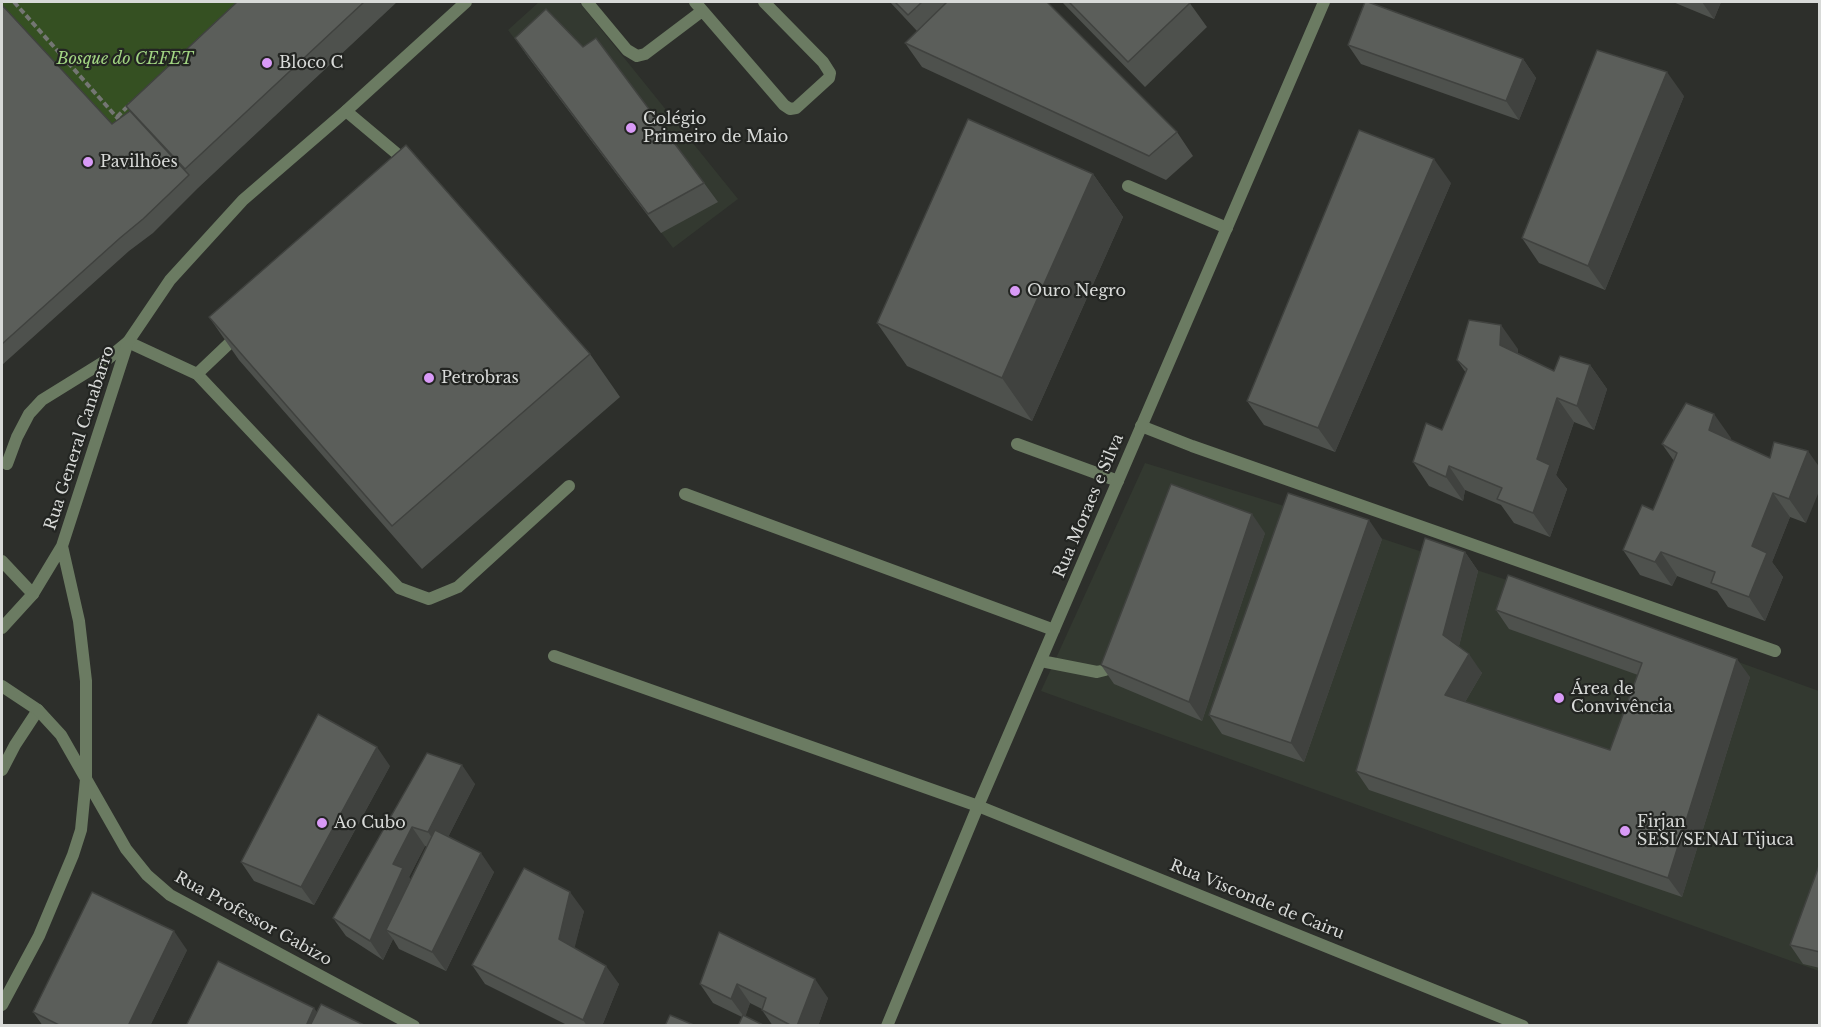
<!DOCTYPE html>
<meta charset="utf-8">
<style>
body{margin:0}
#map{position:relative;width:1821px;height:1027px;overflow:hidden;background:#2d2f2b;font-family:"Libre Baskerville",serif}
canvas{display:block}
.frame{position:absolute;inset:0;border:3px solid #d8dad8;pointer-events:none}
</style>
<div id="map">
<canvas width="1821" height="1027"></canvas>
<div class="frame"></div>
</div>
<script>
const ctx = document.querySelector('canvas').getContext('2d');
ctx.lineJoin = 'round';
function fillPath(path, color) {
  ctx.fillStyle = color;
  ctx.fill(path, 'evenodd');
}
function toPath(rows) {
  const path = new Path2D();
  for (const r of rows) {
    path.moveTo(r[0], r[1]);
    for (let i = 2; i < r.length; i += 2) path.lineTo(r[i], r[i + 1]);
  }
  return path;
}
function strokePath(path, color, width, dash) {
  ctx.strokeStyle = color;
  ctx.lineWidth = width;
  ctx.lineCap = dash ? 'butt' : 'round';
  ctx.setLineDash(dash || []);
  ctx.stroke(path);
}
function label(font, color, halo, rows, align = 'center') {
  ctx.font = font + ' "Libre Baskerville",serif';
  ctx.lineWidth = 4.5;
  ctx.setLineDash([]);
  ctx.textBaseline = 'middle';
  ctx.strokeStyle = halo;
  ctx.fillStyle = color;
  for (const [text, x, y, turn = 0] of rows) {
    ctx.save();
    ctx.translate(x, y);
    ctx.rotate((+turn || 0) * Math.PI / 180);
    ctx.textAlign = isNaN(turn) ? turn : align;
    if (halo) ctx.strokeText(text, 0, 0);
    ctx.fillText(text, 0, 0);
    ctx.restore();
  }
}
fillPath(toPath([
 [539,2,579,2,738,199,673,248,508,30],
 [1145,463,1278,504,1552,595,1819,691,1819,971,1041,691]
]), '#333930');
fillPath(toPath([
 [2,2,270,2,121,137,2,8]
]), '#355022');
strokePath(toPath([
 [14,2,121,122],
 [117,117,130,104]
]), '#747673', 4, [6, 3]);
strokePath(toPath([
 [587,2,627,50,637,56,645,54,702,11],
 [695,2,784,105,790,109,796,108,829,78,830,73,823,62,764,2],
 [346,111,402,158,408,165],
 [1128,186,1227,228],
 [197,374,399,588,429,599,458,587,569,486],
 [1141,426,1192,446,1775,651],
 [1017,444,1118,481],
 [7,464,17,437,29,414,42,400,105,361,128,342,197,374,238,335],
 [2,561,33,594],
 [1041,661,1097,672,1105,670,1113,666,1115,661],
 [2,770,15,745,38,710]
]), '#6b7b62', 12);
strokePath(toPath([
 [685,494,1054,630],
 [554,656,978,806,1523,1026],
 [887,1026,978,806,1324,2]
]), '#6b7b62', 12);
strokePath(toPath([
 [2,628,33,594,62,546],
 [2,686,38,710,61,735,126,849,147,875,170,895,414,1026],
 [2,1005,39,936,73,855,81,830,86,779,86,681,79,621,62,546,128,342,170,280,243,200,346,111,466,2]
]), '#6b7b62', 12);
fillPath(toPath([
 [237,2,397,2,198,188,153,233,129,251,2,365,2,5,112,124,130,111,126,106],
 [890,2,1047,2,1177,132,1193,156,1166,180,922,67,905,43,917,31],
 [1062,2,1189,2,1207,27,1145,87],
 [1673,2,1721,2,1714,19],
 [515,38,704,183,718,202,661,233,528,57],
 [1348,45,1523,59,1536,78,1519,120,1361,64],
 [1684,96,1605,290,1539,263,1522,238],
 [1093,174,1123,217,1032,421,907,366,877,323],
 [1451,183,1335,452,1264,425,1247,401],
 [209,317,590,354,620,397,422,569,239,360],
 [1518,349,1518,353,1554,371,1590,365,1607,389,1594,430,1574,422,1556,475,1567,489,1550,537,1514,523,1501,505,1465,490,1463,501,1429,486,1413,462,1442,430,1466,373,1457,360],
 [1731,438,1730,440,1770,458,1806,523,1790,517,1772,562,1783,577,1765,621,1728,607,1717,591,1677,576,1672,586,1640,575,1623,550,1653,510,1674,461,1662,444],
 [1265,533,1202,721,1114,684,1101,665],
 [1382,539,1304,762,1222,734,1209,715],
 [1465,552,1478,571,1459,646,1482,673,1465,702,1610,750,1638,675,1509,629,1496,610,1750,677,1682,897,1369,790,1356,771],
 [427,753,475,784,448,837,494,872,446,971,399,949,393,939,383,960,346,936,333,918],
 [425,846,427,847,411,880,409,877],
 [390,766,314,905,254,881,241,862],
 [1820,863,1820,968,1803,964,1790,945],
 [584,911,574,948,619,984,602,1026,569,1026,485,984,472,965],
 [719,932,828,998,818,1026,773,1026,762,1010,762,1009,750,1003,745,1016,742,1017,713,1003,700,984],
 [187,950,150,1026,43,1026,33,1012]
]), '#4e514d');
fillPath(toPath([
 [1702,2,1721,2,1714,19],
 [1523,59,1536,78,1519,120,1506,101],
 [1667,72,1684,96,1605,290,1588,266],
 [1434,159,1451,183,1335,452,1318,428],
 [1093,174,1123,217,1032,421,1002,378],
 [1501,325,1518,349,1517,369,1500,345],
 [1590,365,1607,389,1594,430,1577,406],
 [1557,398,1574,422,1556,475,1567,489,1550,537,1533,513,1537,459],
 [1714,414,1731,438,1726,454,1709,430],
 [1808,451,1820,468,1820,489,1806,523,1789,499],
 [1449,466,1465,490,1463,501,1446,477],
 [1773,493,1790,517,1772,562,1783,577,1765,621,1749,597,1752,546],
 [1252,514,1265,533,1202,721,1189,702],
 [1369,520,1382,539,1304,762,1291,743],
 [1465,552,1478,571,1457,654,1443,635],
 [1661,552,1677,576,1672,586,1655,562],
 [1469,654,1482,673,1458,714,1445,695],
 [1737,659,1750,677,1682,897,1668,878],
 [377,747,390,766,314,905,301,887],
 [462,765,475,784,441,851,428,832],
 [412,827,425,846,409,877,416,887,386,930,393,939,383,960,370,941,393,864],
 [481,853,494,872,446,971,432,952],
 [570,892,584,911,572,958,559,939],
 [174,931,187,950,150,1026,128,1026],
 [606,966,619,984,602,1026,587,1026,583,1020],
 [815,979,828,998,818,1026,797,1026],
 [737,984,750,1003,745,1018,731,999],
 [314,1008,327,1026,306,1026]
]), '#40423f');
const building = toPath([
 [237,2,364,2,185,169,126,106,237,2],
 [895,2,922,2,908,15,895,2],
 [947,2,1047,2,1177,132,1149,156,905,43,947,2],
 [1069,2,1189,2,1190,3,1128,62,1069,2],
 [1365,2,1368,2,1523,59,1506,101,1348,45,1365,2],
 [2,5,112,124,130,111,189,175,143,219,120,238,2,344,2,5],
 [546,9,583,47,596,38,704,183,648,214,515,38,546,9],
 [1597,50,1667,72,1588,266,1522,238,1597,50],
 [968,119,1093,174,1002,378,877,323,968,119],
 [1359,130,1434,159,1318,428,1247,401,1359,130],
 [406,145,590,354,392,526,209,317,406,145],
 [1469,320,1501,325,1500,345,1554,371,1560,356,1590,365,1577,406,1557,398,1537,459,1550,465,1533,513,1497,499,1502,488,1449,466,1446,477,1413,462,1426,423,1442,430,1467,369,1457,360,1469,320],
 [1686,403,1714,414,1709,430,1770,458,1774,442,1808,451,1789,499,1773,493,1752,546,1767,553,1749,597,1711,583,1715,572,1661,552,1655,562,1623,550,1642,505,1653,510,1677,453,1662,444,1686,403],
 [1171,484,1252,514,1189,702,1101,665,1171,484],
 [1288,493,1369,520,1291,743,1209,715,1288,493],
 [1425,538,1465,552,1443,635,1469,654,1445,695,1610,750,1642,663,1496,610,1508,575,1737,659,1668,878,1356,771,1425,538],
 [318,714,377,747,301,887,241,862,318,714],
 [427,753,462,765,428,832,412,827,393,864,403,868,370,941,333,918,427,753],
 [435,830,481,853,432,952,386,930,435,830],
 [1820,863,1820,952,1790,945,1820,863],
 [524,868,570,892,559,939,606,966,583,1020,472,965,524,868],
 [92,892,174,931,128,1026,61,1026,33,1012,92,892],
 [719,932,815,979,797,1026,792,1026,762,1010,766,998,737,984,731,999,700,984,719,932],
 [218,961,314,1008,306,1026,186,1026,218,961],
 [321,1004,366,1026,310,1026,321,1004],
 [670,1015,696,1026,665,1026,670,1015],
 [743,1015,765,1026,738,1026,743,1015]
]);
fillPath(building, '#5b5e5a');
strokePath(building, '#40423f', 1.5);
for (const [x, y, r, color] of [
 [267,63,6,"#d99af7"],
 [631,128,6,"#d99af7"],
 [88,162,6,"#d99af7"],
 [1015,291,6,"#d99af7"],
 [429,378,6,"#d99af7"],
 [1559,698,6,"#d99af7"],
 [322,823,6,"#d99af7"],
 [1625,831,6,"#d99af7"]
]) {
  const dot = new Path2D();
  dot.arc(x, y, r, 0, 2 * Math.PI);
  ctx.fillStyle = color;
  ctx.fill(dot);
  strokePath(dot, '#232522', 2);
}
label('italic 16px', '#a1d482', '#232522', [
 ["Bosque do CEFET",125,59]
]);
label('16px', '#d8dad8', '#232522', [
 ["Bloco C",279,63],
 ["Colégio",643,119],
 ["Primeiro de Maio",643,137],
 ["Pavilhões",100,162],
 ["Ouro Negro",1027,291],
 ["Petrobras",441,378],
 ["Área de",1571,689],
 ["Convivência",1571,707],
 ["Firjan",1637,822],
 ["SESI/SENAI Tijuca",1637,840],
 ["Ao Cubo",334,823]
], 'left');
label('16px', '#d8dad8', '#232522', [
 ["Rua General Canabarro",80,438,-72],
 ["Rua Moraes e Silva",1089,506,-67],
 ["Rua Visconde de Cairu",1257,900,22],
 ["Rua Professor Gabizo",253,919,29]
]);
</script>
